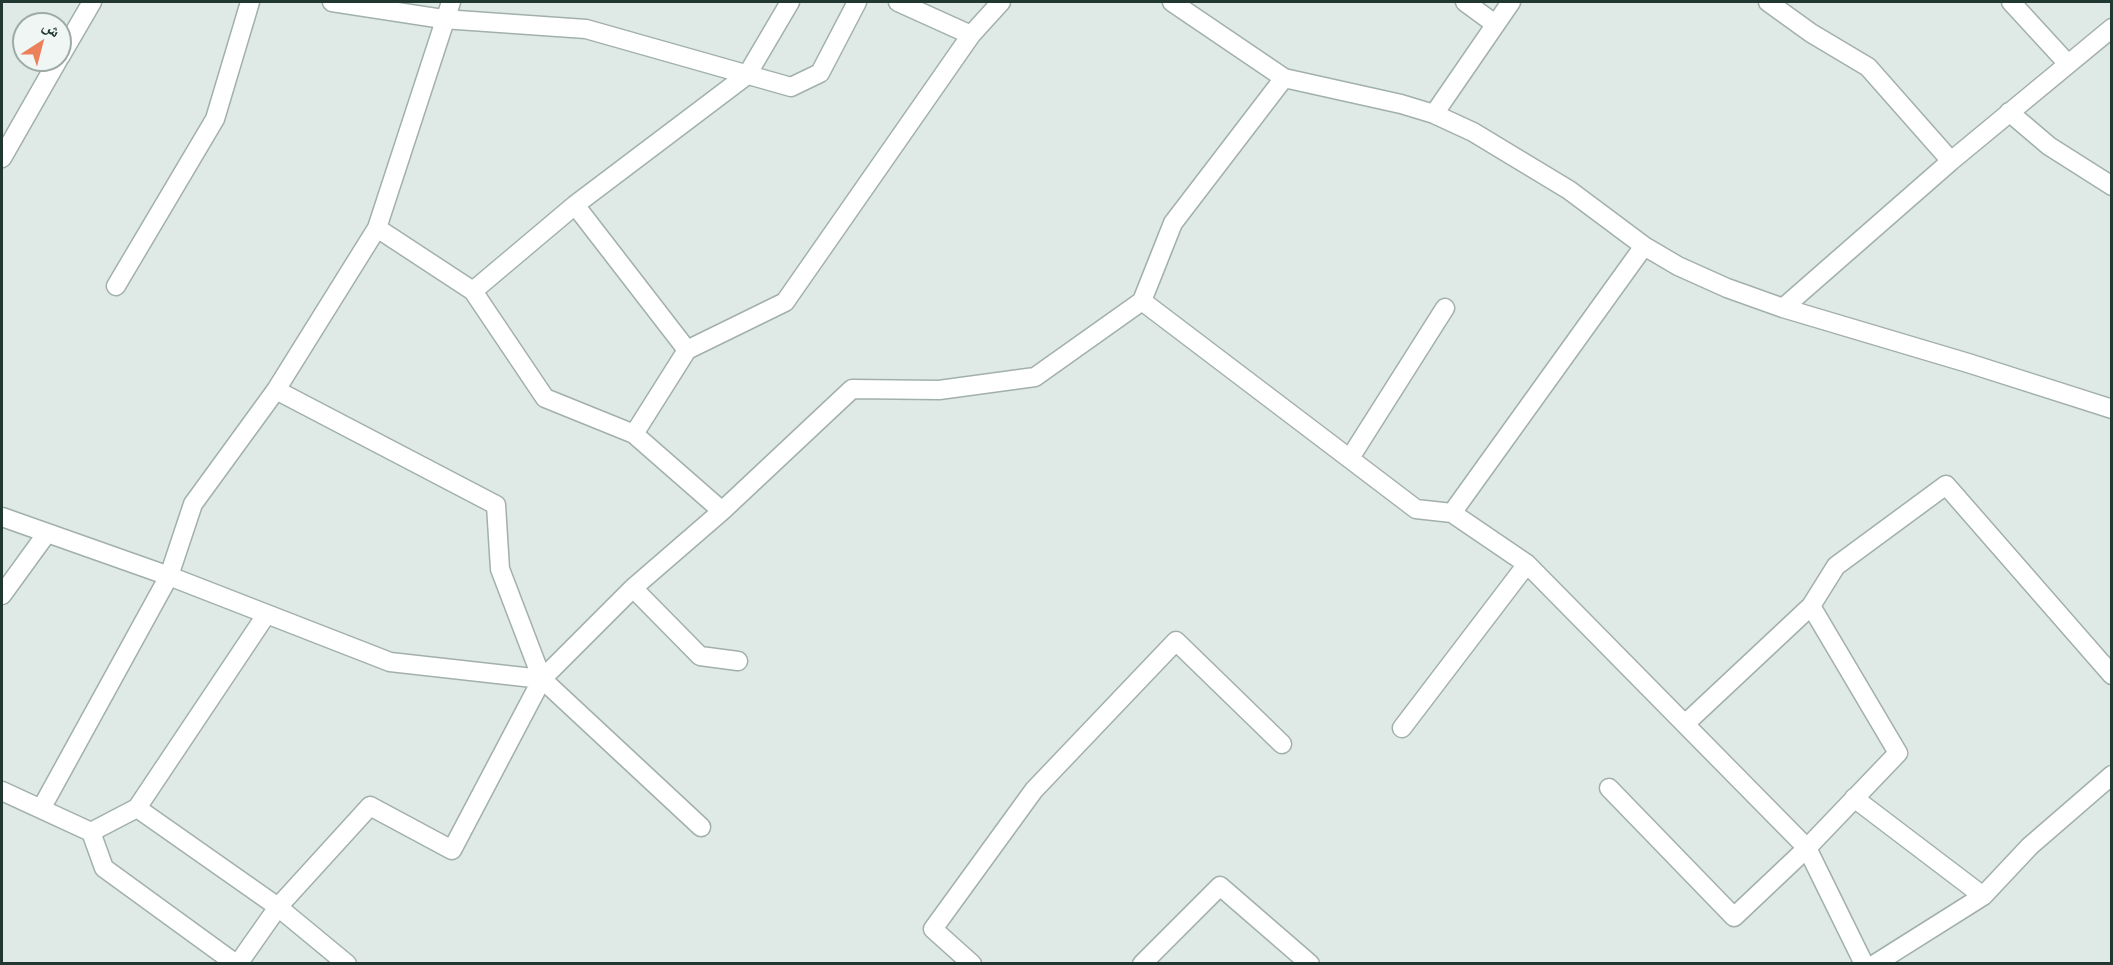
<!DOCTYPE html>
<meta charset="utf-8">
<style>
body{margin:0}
#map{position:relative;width:2113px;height:965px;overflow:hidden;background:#dfe9e5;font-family:Roboto,"Noto Naskh Arabic",sans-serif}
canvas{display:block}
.frame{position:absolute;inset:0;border:3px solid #213832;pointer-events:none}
.north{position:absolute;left:12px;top:12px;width:60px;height:60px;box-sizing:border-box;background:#eff6f3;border:2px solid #9daaa6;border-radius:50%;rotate:36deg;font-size:16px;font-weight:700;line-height:24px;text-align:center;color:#213832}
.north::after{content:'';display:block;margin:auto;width:21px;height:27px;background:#eb805b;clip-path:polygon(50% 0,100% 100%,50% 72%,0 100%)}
</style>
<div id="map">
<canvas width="2113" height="965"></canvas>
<div class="frame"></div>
<div class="north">ش</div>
</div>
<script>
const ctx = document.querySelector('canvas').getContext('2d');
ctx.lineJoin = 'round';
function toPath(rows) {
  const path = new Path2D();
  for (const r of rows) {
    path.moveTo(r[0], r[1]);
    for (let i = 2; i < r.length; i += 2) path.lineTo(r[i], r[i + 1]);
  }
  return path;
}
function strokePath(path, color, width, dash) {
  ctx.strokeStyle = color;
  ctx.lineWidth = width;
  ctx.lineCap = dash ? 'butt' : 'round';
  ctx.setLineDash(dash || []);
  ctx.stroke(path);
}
const minor = toPath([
 [332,2,443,19,586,29,791,87,820,73,857,2],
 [898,2,971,35],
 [1172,2,1284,78,1401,104,1434,114,1473,132,1569,190,1644,246,1678,266,1727,288,1783,308,1968,363,2112,409],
 [1465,2,1495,24],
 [1768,2,1811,33,1868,67,1951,161],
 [2011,2,2068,64],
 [60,57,92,2],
 [2009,112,2049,146,2112,186],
 [1434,114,1511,2],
 [2,158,58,60],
 [575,205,687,350],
 [377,228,473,291,545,398,634,434,722,511],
 [116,286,215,119,250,2],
 [473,291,575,205,747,75,790,2],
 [1142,301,1416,509,1452,513,1527,564,1807,848,1864,964],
 [1783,308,1951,161,2112,28],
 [276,390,496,505,500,569,542,679,701,827],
 [634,434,687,350,785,302,971,35,1001,2],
 [1350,458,1445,308],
 [1452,513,1644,246],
 [2,517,169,576,390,662,542,679],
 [633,588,700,656,738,661],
 [2,595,47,533],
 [1685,724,1811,606,1836,566,1946,485,2112,675],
 [1402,728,1527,564],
 [1609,788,1734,917,1807,848,1898,753,1811,606],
 [2,791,91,832,104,868,236,964],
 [1854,798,1983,896],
 [137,808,278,907,347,964],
 [41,809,169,576,193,504,276,390,377,228,451,2],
 [91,832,137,808,266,615],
 [238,964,278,907,370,806,452,850,542,679,633,588,722,511,852,389,939,390,1035,377,1142,301,1173,223,1284,78],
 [972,964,933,929,1034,790,1176,641,1282,744],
 [1142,964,1220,886,1310,964],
 [1875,964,1983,896,2030,846,2112,775]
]);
strokePath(minor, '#a2b0ac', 21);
strokePath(minor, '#fff', 18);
</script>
